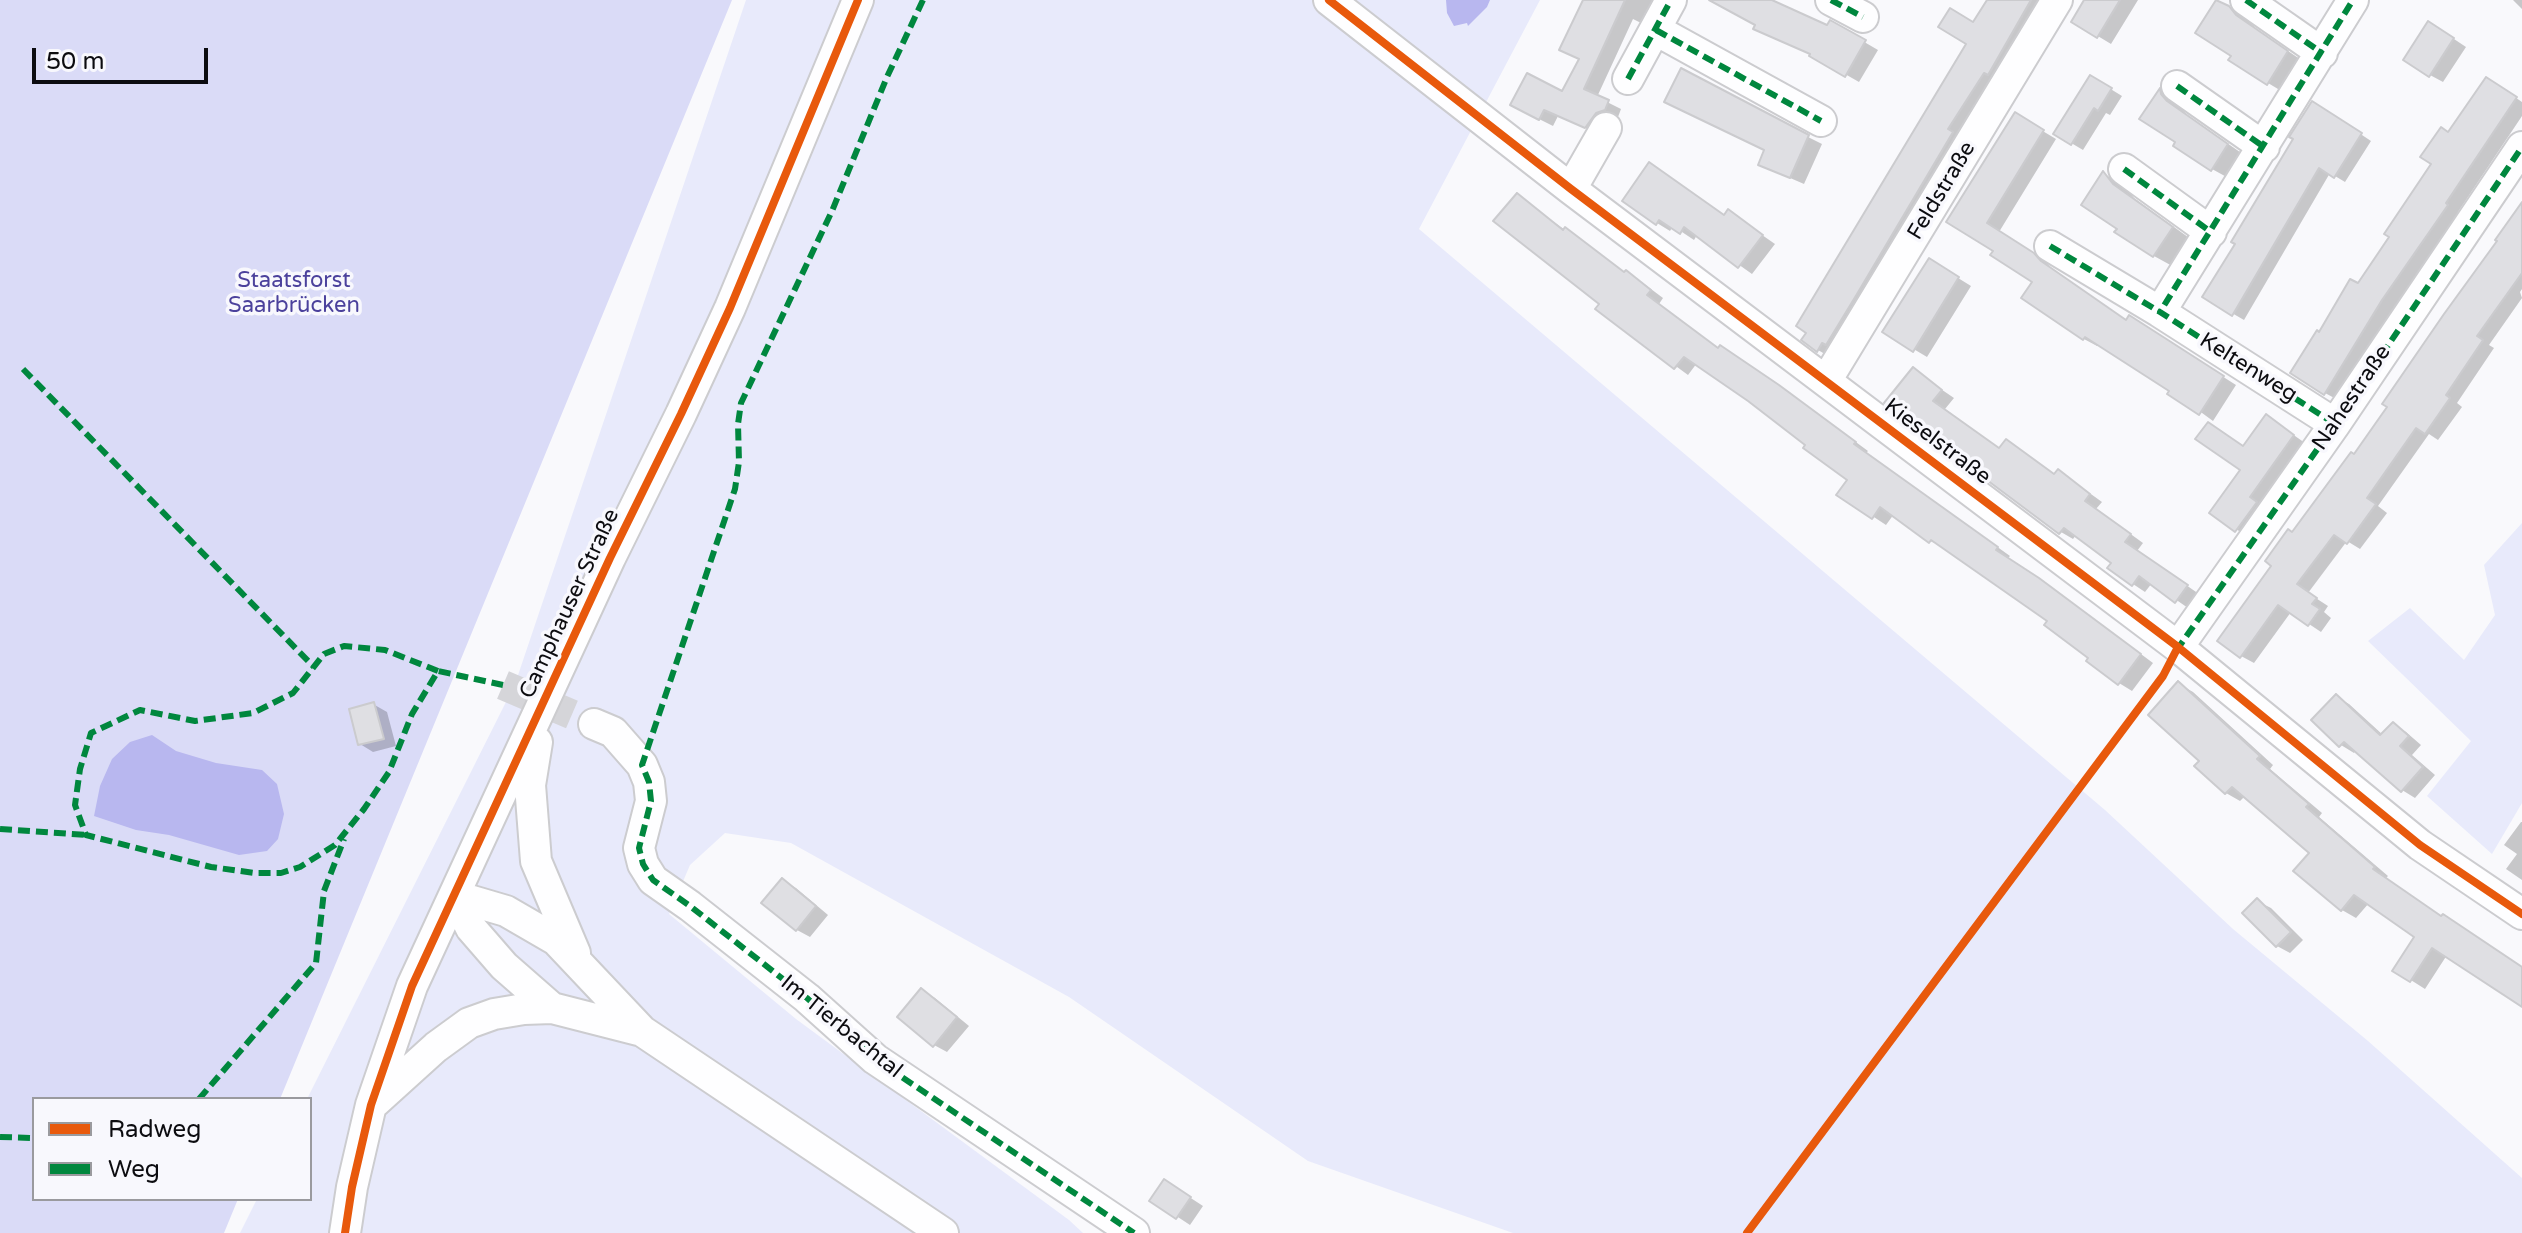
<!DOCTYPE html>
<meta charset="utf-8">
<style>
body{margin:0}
#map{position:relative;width:2522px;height:1233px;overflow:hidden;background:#f9f9fc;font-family:"Varela Round",sans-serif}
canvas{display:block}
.legend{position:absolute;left:32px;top:1097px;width:280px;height:104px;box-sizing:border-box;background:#f8f8fd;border:2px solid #9a9a9e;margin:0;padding:10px 14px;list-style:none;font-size:24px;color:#0c0c10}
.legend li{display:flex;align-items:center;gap:16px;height:40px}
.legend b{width:40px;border:2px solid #9a9a9e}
.scale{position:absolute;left:32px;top:48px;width:176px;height:36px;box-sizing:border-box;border:4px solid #0c0c10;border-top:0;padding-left:10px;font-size:24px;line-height:28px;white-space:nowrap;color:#0c0c10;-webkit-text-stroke:6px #f8f8fd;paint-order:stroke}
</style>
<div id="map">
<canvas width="2522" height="1233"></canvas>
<ul class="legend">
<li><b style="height:10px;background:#e8590c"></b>Radweg</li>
<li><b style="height:10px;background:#00873e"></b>Weg</li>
</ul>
<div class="scale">50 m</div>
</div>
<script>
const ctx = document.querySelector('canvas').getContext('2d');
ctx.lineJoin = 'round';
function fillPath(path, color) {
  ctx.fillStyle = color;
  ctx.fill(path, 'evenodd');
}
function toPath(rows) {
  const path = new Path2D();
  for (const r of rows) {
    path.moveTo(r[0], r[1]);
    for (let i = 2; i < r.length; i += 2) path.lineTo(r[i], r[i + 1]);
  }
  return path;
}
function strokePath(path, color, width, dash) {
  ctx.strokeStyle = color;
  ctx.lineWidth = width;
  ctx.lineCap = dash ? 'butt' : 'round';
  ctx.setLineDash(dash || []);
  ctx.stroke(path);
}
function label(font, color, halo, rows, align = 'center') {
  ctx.font = font + ' "Varela Round",sans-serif';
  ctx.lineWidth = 7;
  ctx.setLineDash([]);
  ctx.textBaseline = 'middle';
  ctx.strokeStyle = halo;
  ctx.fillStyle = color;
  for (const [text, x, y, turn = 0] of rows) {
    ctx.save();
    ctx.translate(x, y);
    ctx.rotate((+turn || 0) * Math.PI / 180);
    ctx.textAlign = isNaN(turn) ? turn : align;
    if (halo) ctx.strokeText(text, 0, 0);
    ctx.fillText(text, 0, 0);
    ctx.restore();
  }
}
fillPath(toPath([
 [746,0,1540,0,1419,229,2105,810,2233,929,2368,1041,2522,1178,2522,1233,1513,1233,1308,1161,1069,997,791,843,725,833,690,865,669,914,796,1019,1069,1220,1083,1233,240,1233,257,1199,310,1199,310,1099,307,1099,515,684],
 [2522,523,2522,803,2492,854,2427,796,2471,741,2368,641,2410,608,2464,660,2495,615,2484,565]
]), '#e8eafb');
fillPath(toPath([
 [0,0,732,0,280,1099,34,1099,34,1199,238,1199,224,1233,0,1233]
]), '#dadbf7');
fillPath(toPath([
 [1446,0,1490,0,1487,7,1468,26,1467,23,1454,26,1447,13],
 [152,735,176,751,216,763,262,770,277,784,284,814,278,839,267,851,239,855,169,835,136,830,94,816,100,786,112,759,130,742]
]), '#b8b7ef');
fillPath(toPath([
 [1585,0,1659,0,1645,25,1633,19,1597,97,1621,109,1618,117,1609,119,1599,134,1558,116,1553,126,1525,112,1563,94,1581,59],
 [1712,0,1767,0,1828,27,1830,22,1878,50,1859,82,1808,53,1769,36,1758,25],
 [1990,0,2048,0,1830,357,1818,350,1969,43,1974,25],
 [2086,0,2138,0,2111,44,2073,21],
 [2513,0,2522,0,2522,9],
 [2218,1,2250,20,2256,29,2307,64,2288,95,2268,83,2234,55],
 [2442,31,2466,47,2443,82,2430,75],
 [2091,77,2122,96,2110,115,2106,113,2083,150,2056,134],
 [2500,87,2522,102,2522,116,2458,212,2460,214,2395,307,2338,400,2325,393,2320,334,2358,286,2392,237,2449,134],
 [2160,90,2179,101,2181,108,2187,115,2247,157,2232,180,2212,169,2178,142,2142,118],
 [2323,109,2371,141,2345,182,2330,173,2244,320,2204,297],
 [2016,115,2056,139,1999,232,2047,263,2054,271,2128,322,2143,326,2236,385,2213,421,2172,391,2099,344,2097,346,2084,339,2035,281,1996,250,1949,221],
 [1770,118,1822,144,1804,184,1774,171,1766,150],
 [1650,165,1725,217,1729,212,1775,244,1752,274,1697,235,1694,240,1673,226,1670,231,1657,223],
 [2104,174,2124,185,2134,198,2192,240,2174,267,2154,256,2120,228],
 [1517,196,1626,273,1639,280,1663,298,1659,304,1719,349,1734,355,1792,395,1868,451,1866,453,2010,556,2008,558,2052,588,2153,663,2132,691,2119,683,2049,621,1944,547,1930,541,1894,514,1886,525,1839,494,1850,480,1808,445,1697,363,1688,375,1598,309,1602,303],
 [2522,210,2522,289,2520,292,2522,298,2489,345,2494,348,2457,403,2462,407,2438,440,2429,434,2378,506,2387,513,2360,549,2347,541,2308,593,2328,606,2324,612,2331,618,2321,632,2291,612,2254,663,2241,656,2220,641,2293,534,2355,456],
 [1929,260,1971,286,1927,357,1885,332],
 [1913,370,1954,398,1945,409,2000,449,2055,476,2059,471,2102,502,2096,509,2143,543,2137,551,2199,594,2188,608,2152,583,2145,592,2133,584,2113,562,2076,535,2073,539,2061,532,1887,403],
 [2278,424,2305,443,2248,537,2212,513,2243,470,2244,448],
 [2179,684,2193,692,2273,765,2270,769,2322,813,2319,817,2388,876,2386,878,2443,918,2522,968,2522,1005,2447,955,2425,989,2395,970,2417,937,2369,903,2356,918,2342,910,2312,853,2245,796,2240,801,2226,793,2202,761],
 [2336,697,2349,704,2383,735,2393,724,2406,732,2421,745,2412,755,2435,775,2415,798,2402,790,2356,750,2354,753,2341,745],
 [373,704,387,712,396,746,373,752,360,744],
 [2521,822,2522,822,2522,880,2506,869,2517,854,2504,845],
 [783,881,796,888,828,915,810,937,797,930],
 [2257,901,2271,908,2303,940,2290,953,2277,946],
 [922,990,935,998,969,1026,947,1052,934,1045],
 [1177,1189,1203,1206,1190,1225,1152,1200]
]), '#0003');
const building = toPath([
 [1583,0,1625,0,1584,89,1609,100,1605,110,1596,113,1585,128,1544,110,1539,120,1510,105,1527,73,1562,91,1579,59,1559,50,1583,0],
 [1709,0,1772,0,1827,25,1830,20,1866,40,1845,77,1809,56,1810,54,1753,29,1755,25,1709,0],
 [1987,0,2031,0,1988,75,1984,73,1948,129,1953,132,1857,294,1826,345,1822,343,1817,352,1801,340,1806,333,1796,326,1966,44,1938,27,1950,8,1973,22,1987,0],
 [2084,0,2120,0,2097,38,2071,22,2084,0],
 [2216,0,2229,6,2236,15,2288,51,2267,85,2228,60,2231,56,2195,33,2216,0],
 [2428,21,2454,38,2429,77,2403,60,2428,21],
 [1681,68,1809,135,1790,178,1758,165,1764,150,1664,102,1681,68],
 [2090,75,2112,88,2098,111,2094,108,2071,145,2053,134,2090,75],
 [2486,77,2517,97,2446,203,2448,205,2382,300,2324,395,2290,373,2317,330,2319,332,2350,279,2358,283,2389,237,2384,234,2431,164,2420,157,2441,127,2448,132,2486,77],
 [2160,88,2161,94,2167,101,2228,144,2211,171,2173,146,2175,142,2139,119,2160,88],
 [2312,101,2362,133,2334,178,2319,168,2232,316,2202,297,2235,244,2231,242,2293,139,2289,137,2312,101],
 [2015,112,2044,130,1987,223,2034,253,2041,261,2126,320,2129,315,2224,376,2199,415,2167,394,2169,391,2085,337,2083,340,2021,298,2032,282,1990,255,1993,251,1946,222,2015,112],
 [1649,162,1724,215,1728,209,1763,235,1738,268,1684,227,1680,234,1659,220,1656,225,1622,201,1649,162],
 [2103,171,2113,184,2173,227,2153,257,2114,232,2117,229,2081,205,2103,171],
 [1517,193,1563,230,1565,227,1624,272,1626,270,1651,290,1647,295,1718,348,1720,345,1779,385,1856,442,1854,444,1998,547,1996,550,2039,578,2141,654,2118,685,2086,661,2088,658,2044,625,2047,621,1931,540,1929,543,1880,507,1872,519,1836,495,1847,480,1803,448,1805,445,1748,401,1684,357,1674,369,1595,309,1599,304,1493,221,1517,193],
 [2522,202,2522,273,2477,336,2483,340,2446,395,2450,398,2425,434,2416,428,2367,498,2376,504,2347,544,2334,535,2297,584,2317,598,2312,604,2320,609,2308,626,2278,605,2240,658,2217,641,2271,566,2265,561,2288,529,2292,532,2351,452,2354,454,2387,407,2382,404,2444,314,2497,241,2495,240,2522,202],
 [1929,258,1959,277,1913,352,1882,332,1929,258],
 [1913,367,1942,390,1933,401,1999,448,2006,439,2054,474,2058,469,2090,494,2085,501,2131,534,2125,542,2188,585,2175,603,2139,576,2132,586,2107,568,2111,563,2064,528,2059,534,1884,403,1913,367],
 [2266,414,2294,435,2250,497,2257,502,2235,532,2209,513,2240,470,2195,439,2208,422,2243,446,2266,414],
 [2178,681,2260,756,2257,759,2309,804,2306,807,2375,867,2373,869,2441,916,2443,914,2522,967,2522,1007,2432,948,2410,982,2392,971,2414,937,2354,895,2341,911,2293,871,2309,853,2232,787,2225,794,2194,766,2199,761,2148,715,2178,681],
 [2336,694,2380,735,2393,722,2409,736,2400,746,2423,767,2401,792,2344,742,2339,747,2311,720,2336,694],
 [374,702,384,739,358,745,349,709,374,702],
 [782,878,816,906,796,931,761,903,782,878],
 [2257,898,2291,932,2276,947,2242,913,2257,898],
 [921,988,957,1017,933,1047,897,1017,921,988],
 [1164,1179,1191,1197,1176,1219,1149,1201,1164,1179]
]);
fillPath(building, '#dfdfe3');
strokePath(building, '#cbcbce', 2);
strokePath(toPath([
 [503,685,594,724]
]), '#d5d5d9', 30, [30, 15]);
const minor = toPath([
 [1329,0,1571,189,2178,647,2420,845,2522,914],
 [1831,0,1863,17],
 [2246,0,2322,53],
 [1656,30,1821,121],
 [1628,79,1671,0],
 [2177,86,2264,147],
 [2124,169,2211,232],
 [1571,189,1606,128],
 [2050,246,2160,312],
 [1826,381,2057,0],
 [2335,424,2160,312,2353,0],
 [2178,647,2335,424,2522,147],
 [594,724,613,732,642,765,649,782,651,801,639,848,643,864,653,880,690,906,807,998,875,1059,1134,1233],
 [537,742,530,785,536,861,575,953],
 [455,896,506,911,556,940,642,1031,943,1233],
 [455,896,471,928,504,966,552,1008],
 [373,1104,436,1047,469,1023,494,1014,524,1009,552,1008,642,1031],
 [345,1233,352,1187,371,1105,412,986,610,558,681,414,730,308,858,0]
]);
strokePath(minor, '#cccccf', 34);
strokePath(minor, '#fefeff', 30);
strokePath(toPath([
 [923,0,887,77,832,211,741,403,738,424,739,462,735,489,642,765,649,782,651,801,639,848,643,864,653,880,690,906,807,998,875,1059,1134,1233],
 [1831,0,1863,17],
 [2246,0,2322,53],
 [1656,30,1821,121],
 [1628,79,1671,0],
 [2177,86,2264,147],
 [2124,169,2211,232],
 [2050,246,2160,312],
 [23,369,314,667],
 [2335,424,2160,312,2353,0],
 [2176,651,2335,424,2522,147],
 [438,671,385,650,344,646,324,654,293,693,253,713,195,721,140,710,91,733,80,769,75,805,86,835,211,867,255,873,281,873,300,867,335,845,364,809,389,772,412,714,438,671,503,685],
 [0,829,86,835],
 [199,1099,316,963,324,891,344,839],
 [0,1137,34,1138]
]), '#00873e', 6, [12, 6]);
strokePath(toPath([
 [1329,0,1571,189,2178,647,2420,845,2522,914],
 [345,1233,352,1187,371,1105,412,986,610,558,681,414,730,308,858,0],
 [1747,1233,2163,676,2178,647]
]), '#e8590c', 8);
label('22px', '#0c0c10', '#f8f8fd', [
 ["Feldstraße",1942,191,-59],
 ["Keltenweg",2248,368,32],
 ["Nahestraße",2352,398,-56],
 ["Kieselstraße",1937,442,37],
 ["Camphauser Straße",570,604,-65],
 ["Im Tierbachtal",841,1027,39]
]);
label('22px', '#4b419c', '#f8f8fd', [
 ["Staatsforst",294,281],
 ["Saarbrücken",294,306]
]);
</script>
